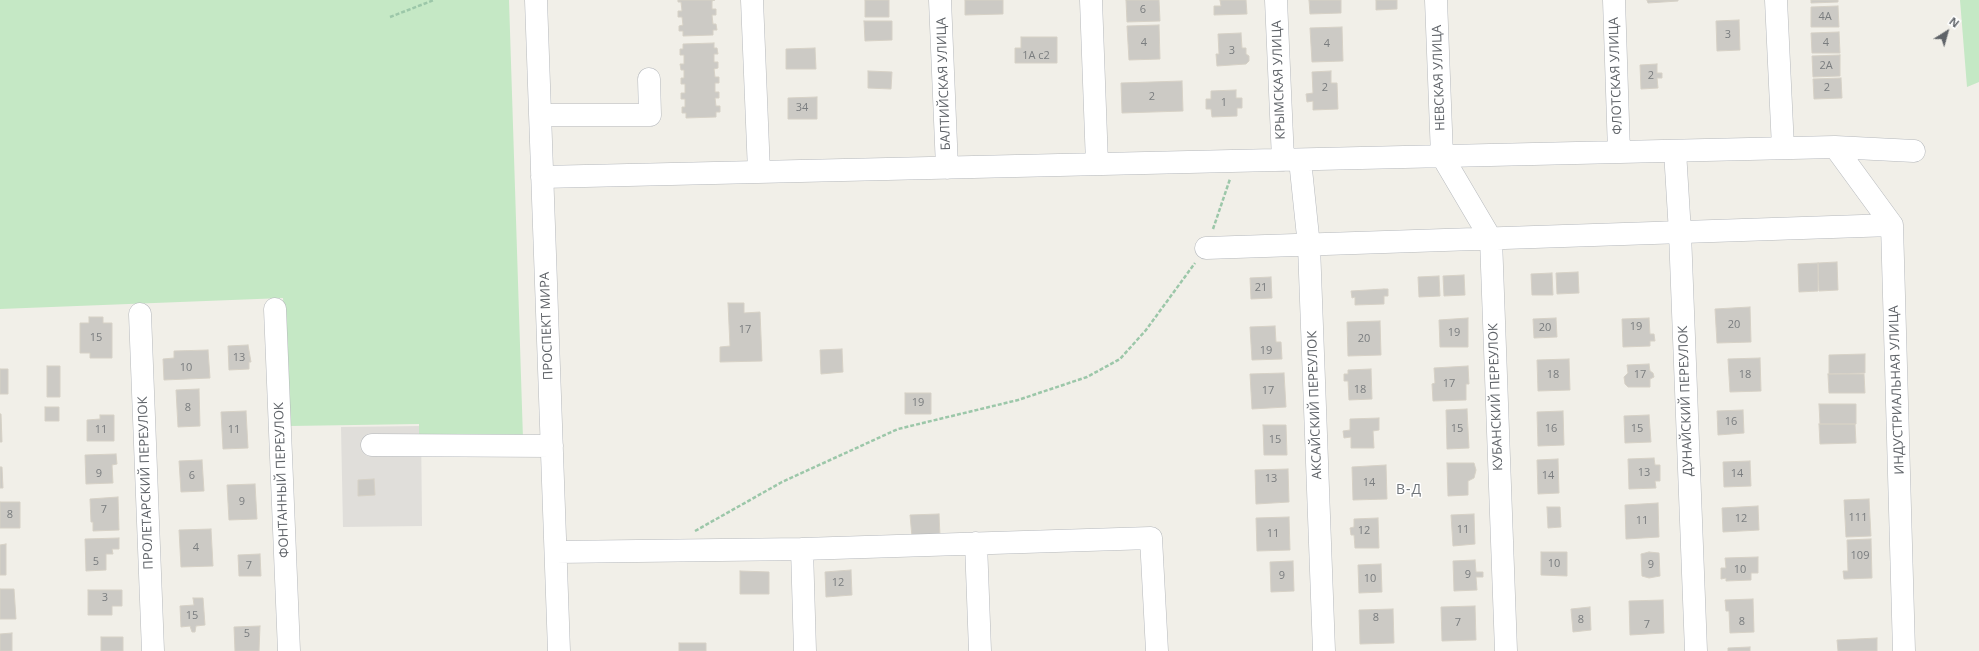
<!DOCTYPE html>
<meta charset="utf-8">
<style>
body{margin:0}
#map{position:relative;width:1979px;height:651px;overflow:hidden;background:#f1efe8;font-family:"Open Sans",sans-serif}
canvas{display:block}
.north{position:absolute;left:1927px;top:12px;width:40px;height:40px;-webkit-text-stroke:3px #fff;paint-order:stroke;rotate:37deg;font-size:11px;font-weight:700;line-height:16px;text-align:center;color:#5f6368}
.north::after{content:'';display:block;margin:auto;width:14px;height:18px;background:#5f6368;clip-path:polygon(50% 0,100% 100%,50% 72%,0 100%)}
</style>
<div id="map">
<canvas width="1979" height="651"></canvas>
<div class="north">N</div>
</div>
<script>
const ctx = document.querySelector('canvas').getContext('2d');
ctx.lineJoin = 'round';
function fillPath(path, color) {
  ctx.fillStyle = color;
  ctx.fill(path, 'evenodd');
}
function toPath(rows) {
  const path = new Path2D();
  for (const r of rows) {
    path.moveTo(r[0], r[1]);
    for (let i = 2; i < r.length; i += 2) path.lineTo(r[i], r[i + 1]);
  }
  return path;
}
function strokePath(path, color, width, dash) {
  ctx.strokeStyle = color;
  ctx.lineWidth = width;
  ctx.lineCap = dash ? 'butt' : 'round';
  ctx.setLineDash(dash || []);
  ctx.stroke(path);
}
function label(font, color, halo, rows, align = 'center') {
  ctx.font = font + ' "Open Sans",sans-serif';
  ctx.lineWidth = 3;
  ctx.setLineDash([]);
  ctx.textBaseline = 'middle';
  ctx.strokeStyle = halo;
  ctx.fillStyle = color;
  for (const [text, x, y, turn = 0] of rows) {
    ctx.save();
    ctx.translate(x, y);
    ctx.rotate((+turn || 0) * Math.PI / 180);
    ctx.textAlign = isNaN(turn) ? turn : align;
    if (halo) ctx.strokeText(text, 0, 0);
    ctx.fillText(text, 0, 0);
    ctx.restore();
  }
}
fillPath(toPath([
 [421,426,422,526,343,527,341,427]
]), '#e0deda');
fillPath(toPath([
 [0,0,509,0,523,439,419,439,419,424,290,426,283,298,0,309],
 [1960,0,1979,0,1979,82,1967,87]
]), '#c5e8c5');
const building = toPath([
 [678,0,715,0,712,1,712,9,716,9,716,15,712,15,713,24,716,24,717,30,713,30,713,35,683,36,683,31,679,31,679,26,683,25,682,17,678,17,678,11,682,11,681,2,678,2,678,0],
 [865,0,889,0,889,17,865,17,865,0],
 [965,0,1003,0,1003,14,965,15,965,0],
 [1126,0,1159,0,1160,21,1127,22,1126,0],
 [1220,0,1246,0,1247,14,1214,15,1214,6,1221,6,1220,0],
 [1309,0,1341,0,1341,13,1310,14,1309,0],
 [1376,0,1397,0,1397,9,1376,10,1376,0],
 [1647,0,1678,0,1678,1,1648,3,1647,0],
 [1811,0,1838,0,1838,2,1811,3,1811,0],
 [1838,6,1839,27,1811,27,1811,7,1838,6],
 [1739,20,1740,50,1717,51,1716,21,1739,20],
 [864,21,892,21,892,40,865,41,864,21],
 [1159,25,1160,59,1129,60,1127,26,1159,25],
 [1342,27,1343,61,1312,62,1310,28,1342,27],
 [1839,32,1840,53,1812,53,1811,33,1839,32],
 [1241,33,1242,48,1246,48,1246,54,1249,56,1249,61,1246,64,1217,66,1216,54,1219,54,1218,34,1241,33],
 [1021,37,1057,37,1057,63,1015,63,1015,48,1021,48,1021,37],
 [714,43,714,48,717,48,718,54,714,54,714,62,718,62,718,68,714,69,715,77,719,77,719,83,715,83,715,92,719,92,719,98,715,98,716,106,720,106,720,112,716,112,716,117,686,118,686,113,682,113,682,107,685,107,685,99,681,99,681,93,685,93,685,84,681,84,681,78,684,78,684,70,681,70,680,64,684,64,684,55,680,55,680,49,683,49,683,44,714,43],
 [815,48,816,69,786,69,786,49,815,48],
 [1840,55,1840,76,1813,77,1812,56,1840,55],
 [1657,64,1657,73,1662,73,1662,78,1657,78,1658,88,1641,89,1640,65,1657,64],
 [868,71,892,72,891,89,868,88,868,71],
 [1331,71,1331,83,1337,83,1338,109,1313,110,1313,101,1307,102,1306,94,1313,93,1312,72,1331,71],
 [1841,78,1842,98,1814,99,1813,79,1841,78],
 [1182,81,1183,111,1122,113,1121,83,1182,81],
 [1236,90,1236,98,1242,98,1242,108,1237,108,1237,116,1212,117,1211,109,1206,109,1206,99,1211,99,1211,91,1236,90],
 [817,97,817,119,788,119,788,98,817,97],
 [1837,262,1838,290,1819,291,1818,263,1837,262],
 [1818,263,1818,291,1799,292,1798,264,1818,263],
 [1578,272,1579,293,1557,294,1556,273,1578,272],
 [1552,273,1553,295,1532,295,1531,274,1552,273],
 [1464,275,1465,295,1444,296,1443,276,1464,275],
 [1439,276,1440,296,1419,297,1418,277,1439,276],
 [1271,277,1272,298,1251,299,1250,278,1271,277],
 [1384,289,1388,289,1388,296,1384,296,1384,304,1355,305,1355,297,1352,298,1351,291,1384,289],
 [728,303,744,303,744,313,760,312,762,361,720,362,720,347,730,346,728,303],
 [1750,307,1751,342,1717,343,1715,309,1750,307],
 [89,317,103,317,103,323,112,323,112,358,90,358,90,353,80,353,80,323,89,323,89,317],
 [1468,318,1468,347,1440,347,1439,320,1468,318],
 [1556,318,1557,337,1534,338,1533,319,1556,318],
 [1649,318,1650,334,1654,334,1655,341,1650,341,1650,346,1623,347,1622,319,1649,318],
 [1380,321,1381,355,1348,356,1347,322,1380,321],
 [1275,326,1276,342,1281,342,1282,359,1252,360,1250,327,1275,326],
 [248,345,251,362,249,362,249,369,229,370,228,346,248,345],
 [842,349,843,372,821,374,820,350,842,349],
 [208,350,210,378,164,380,163,359,174,358,174,351,208,350],
 [1865,354,1865,373,1829,374,1829,355,1865,354],
 [1760,358,1761,391,1730,392,1728,359,1760,358],
 [1569,359,1570,390,1538,391,1537,360,1569,359],
 [1649,364,1650,371,1653,373,1654,377,1650,379,1650,387,1628,387,1625,384,1624,377,1628,373,1627,365,1649,364],
 [47,366,60,366,60,397,47,397,47,366],
 [1468,366,1469,384,1466,384,1466,400,1433,401,1432,384,1435,383,1434,368,1468,366],
 [0,369,8,369,8,394,0,394,0,369],
 [1371,369,1372,399,1349,400,1348,381,1344,381,1344,374,1348,374,1348,370,1371,369],
 [1284,373,1286,407,1252,409,1250,374,1284,373],
 [1828,374,1864,374,1865,393,1829,393,1828,374],
 [199,389,200,426,178,427,176,390,199,389],
 [905,393,931,393,931,414,905,414,905,393],
 [1819,404,1856,404,1856,424,1820,424,1819,404],
 [45,407,59,407,59,421,45,421,45,407],
 [1467,409,1469,448,1447,449,1446,410,1467,409],
 [1743,410,1744,433,1718,435,1717,411,1743,410],
 [246,411,248,448,223,449,221,412,246,411],
 [1563,411,1564,445,1538,446,1537,412,1563,411],
 [0,414,1,414,2,442,0,442,0,414],
 [100,415,114,415,114,441,87,441,87,420,100,419,100,415],
 [1649,415,1651,442,1625,443,1624,416,1649,415],
 [1379,418,1379,430,1373,431,1374,448,1351,448,1351,437,1344,438,1343,431,1350,430,1350,419,1379,418],
 [1819,424,1855,424,1856,443,1820,444,1819,424],
 [1263,425,1286,425,1287,455,1264,455,1263,425],
 [116,454,117,464,112,465,113,483,86,484,85,455,116,454],
 [1654,458,1655,465,1660,465,1660,481,1655,481,1656,488,1629,489,1628,459,1654,458],
 [1558,459,1559,493,1538,494,1537,460,1558,459],
 [202,460,204,491,181,492,179,461,202,460],
 [1750,461,1751,486,1724,487,1723,462,1750,461],
 [1447,463,1474,463,1476,470,1474,478,1468,481,1468,495,1448,496,1447,463],
 [1386,465,1387,499,1353,500,1352,467,1386,465],
 [0,467,2,467,3,488,0,488,0,467],
 [1288,469,1289,502,1256,504,1255,470,1288,469],
 [374,479,375,495,358,496,358,480,374,479],
 [255,484,257,519,229,520,227,485,255,484],
 [118,497,119,530,93,531,93,522,91,522,90,499,118,497],
 [1869,499,1871,536,1846,537,1844,500,1869,499],
 [0,502,20,502,20,528,0,528,0,502],
 [1658,503,1659,537,1626,539,1625,505,1658,503],
 [1758,506,1759,530,1723,532,1722,508,1758,506],
 [1547,507,1560,507,1561,527,1548,528,1547,507],
 [939,514,940,536,912,537,910,515,939,514],
 [1474,514,1475,544,1453,546,1451,515,1474,514],
 [1289,517,1290,550,1257,551,1256,518,1289,517],
 [1378,518,1379,548,1355,548,1354,535,1351,535,1350,528,1354,527,1354,519,1378,518],
 [211,529,213,566,181,567,179,530,211,529],
 [119,538,119,549,112,549,113,554,106,554,106,570,86,571,85,539,119,538],
 [1871,539,1872,578,1844,579,1843,571,1848,571,1847,540,1871,539],
 [6,544,6,575,0,575,0,545,6,544],
 [1541,552,1567,552,1567,576,1541,575,1541,552],
 [1649,552,1659,553,1660,576,1649,578,1642,576,1641,554,1649,552],
 [260,554,261,576,239,576,238,555,260,554],
 [1758,557,1758,573,1751,573,1751,580,1726,581,1726,578,1721,579,1721,568,1726,568,1725,558,1758,557],
 [1475,560,1476,572,1483,572,1483,577,1476,577,1477,590,1454,591,1453,561,1475,560],
 [1293,561,1294,591,1271,592,1270,562,1293,561],
 [1381,564,1382,592,1359,593,1358,565,1381,564],
 [851,570,852,595,826,597,825,572,851,570],
 [740,571,769,572,769,594,740,594,740,571],
 [0,589,14,589,16,619,0,619,0,589],
 [88,590,122,590,122,606,112,606,112,615,88,615,88,590],
 [193,598,203,598,205,625,196,626,195,632,192,632,190,626,181,627,180,606,194,605,193,598],
 [1753,599,1754,632,1730,633,1729,611,1726,611,1725,600,1753,599],
 [1663,600,1664,633,1630,635,1629,601,1663,600],
 [1475,606,1476,640,1442,641,1441,607,1475,606],
 [1590,607,1591,630,1573,632,1571,609,1590,607],
 [1393,609,1394,643,1360,644,1359,610,1393,609],
 [260,626,259,651,235,651,234,627,260,626],
 [12,633,12,651,0,651,0,634,12,633],
 [101,637,123,637,123,651,101,651,101,637],
 [1877,638,1877,651,1838,651,1837,640,1877,638],
 [679,643,706,643,706,651,679,651,679,643],
 [1750,647,1750,651,1728,651,1728,648,1750,647]
]);
fillPath(building, '#cccac5');
strokePath(building, '#d6d1c6', 1);
const minor = toPath([
 [536,0,559,651],
 [752,0,759,172],
 [940,0,947,168],
 [1091,0,1097,164],
 [1276,0,1283,160],
 [1436,0,1442,156,1491,239,1506,651],
 [1614,0,1619,152],
 [1776,0,1783,148],
 [540,115,650,115,649,79],
 [1835,147,1892,225,1904,651],
 [1675,151,1680,233,1696,651],
 [1300,160,1309,246,1324,651],
 [542,177,1835,147,1914,151],
 [1206,248,1892,225],
 [275,309,289,651],
 [140,314,153,651],
 [372,445,552,446],
 [976,543,980,651],
 [802,549,805,651],
 [556,552,802,549,1151,538,1157,651]
]);
strokePath(minor, '#b5b8bc', 23);
strokePath(toPath([
 [390,17,434,0],
 [1213,229,1230,179],
 [695,531,782,482,898,429,1018,400,1087,377,1120,359,1146,330,1195,263]
]), '#9cc7a9', 2.5, [4, 2]);
strokePath(minor, '#fff', 22);
label('11px', '#7a7d7f', null, [
 ["6",1143,10],
 ["4А",1825,17],
 ["3",1728,35],
 ["4",1144,43],
 ["4",1826,43],
 ["4",1327,44],
 ["3",1232,51],
 ["1А с2",1036,56],
 ["2А",1826,66],
 ["2",1651,76],
 ["2",1325,88],
 ["2",1827,88],
 ["2",1152,97],
 ["1",1224,103],
 ["34",802,108],
 ["21",1261,288],
 ["20",1734,325],
 ["19",1636,327],
 ["20",1545,328],
 ["17",745,330],
 ["19",1454,333],
 ["15",96,338],
 ["20",1364,339],
 ["19",1266,351],
 ["13",239,358],
 ["10",186,368],
 ["18",1553,375],
 ["17",1640,375],
 ["18",1745,375],
 ["17",1449,384],
 ["18",1360,390],
 ["17",1268,391],
 ["19",918,403],
 ["8",188,408],
 ["16",1731,422],
 ["15",1457,429],
 ["16",1551,429],
 ["15",1637,429],
 ["11",101,430],
 ["11",234,430],
 ["15",1275,440],
 ["13",1644,473],
 ["9",99,474],
 ["14",1737,474],
 ["6",192,476],
 ["14",1548,476],
 ["13",1271,479],
 ["14",1369,483],
 ["9",242,502],
 ["7",104,510],
 ["8",10,515],
 ["111",1858,518],
 ["12",1741,519],
 ["11",1642,521],
 ["11",1463,530],
 ["12",1364,531],
 ["11",1273,534],
 ["4",196,548],
 ["109",1860,556],
 ["5",96,562],
 ["10",1554,564],
 ["9",1651,565],
 ["7",249,566],
 ["10",1740,570],
 ["9",1468,575],
 ["9",1282,576],
 ["10",1370,579],
 ["12",838,583],
 ["3",105,598],
 ["15",192,616],
 ["8",1376,618],
 ["8",1581,620],
 ["8",1742,622],
 ["7",1458,623],
 ["7",1647,625],
 ["5",247,634]
]);
label('13px', '#5f6368', '#fff', [
 ["ФЛОТСКАЯ УЛИЦА",1616,76,-92],
 ["НЕВСКАЯ УЛИЦА",1439,78,-92],
 ["КРЫМСКАЯ УЛИЦА",1279,80,-92],
 ["БАЛТИЙСКАЯ УЛИЦА",944,84,-92],
 ["ПРОСПЕКТ МИРА",547,326,-92],
 ["ИНДУСТРИАЛЬНАЯ УЛИЦА",1897,390,-92],
 ["КУБАНСКИЙ ПЕРЕУЛОК",1496,397,-92],
 ["ДУНАЙСКИЙ ПЕРЕУЛОК",1686,401,-92],
 ["АКСАЙСКИЙ ПЕРЕУЛОК",1315,405,-92],
 ["ФОНТАННЫЙ ПЕРЕУЛОК",282,480,-92],
 ["ПРОЛЕТАРСКИЙ ПЕРЕУЛОК",146,483,-92]
]);
ctx.letterSpacing = '1px';
label('14px', '#70757a', '#fff', [
 ["В-Д",1409,490]
]);
ctx.letterSpacing = '0px';
</script>
